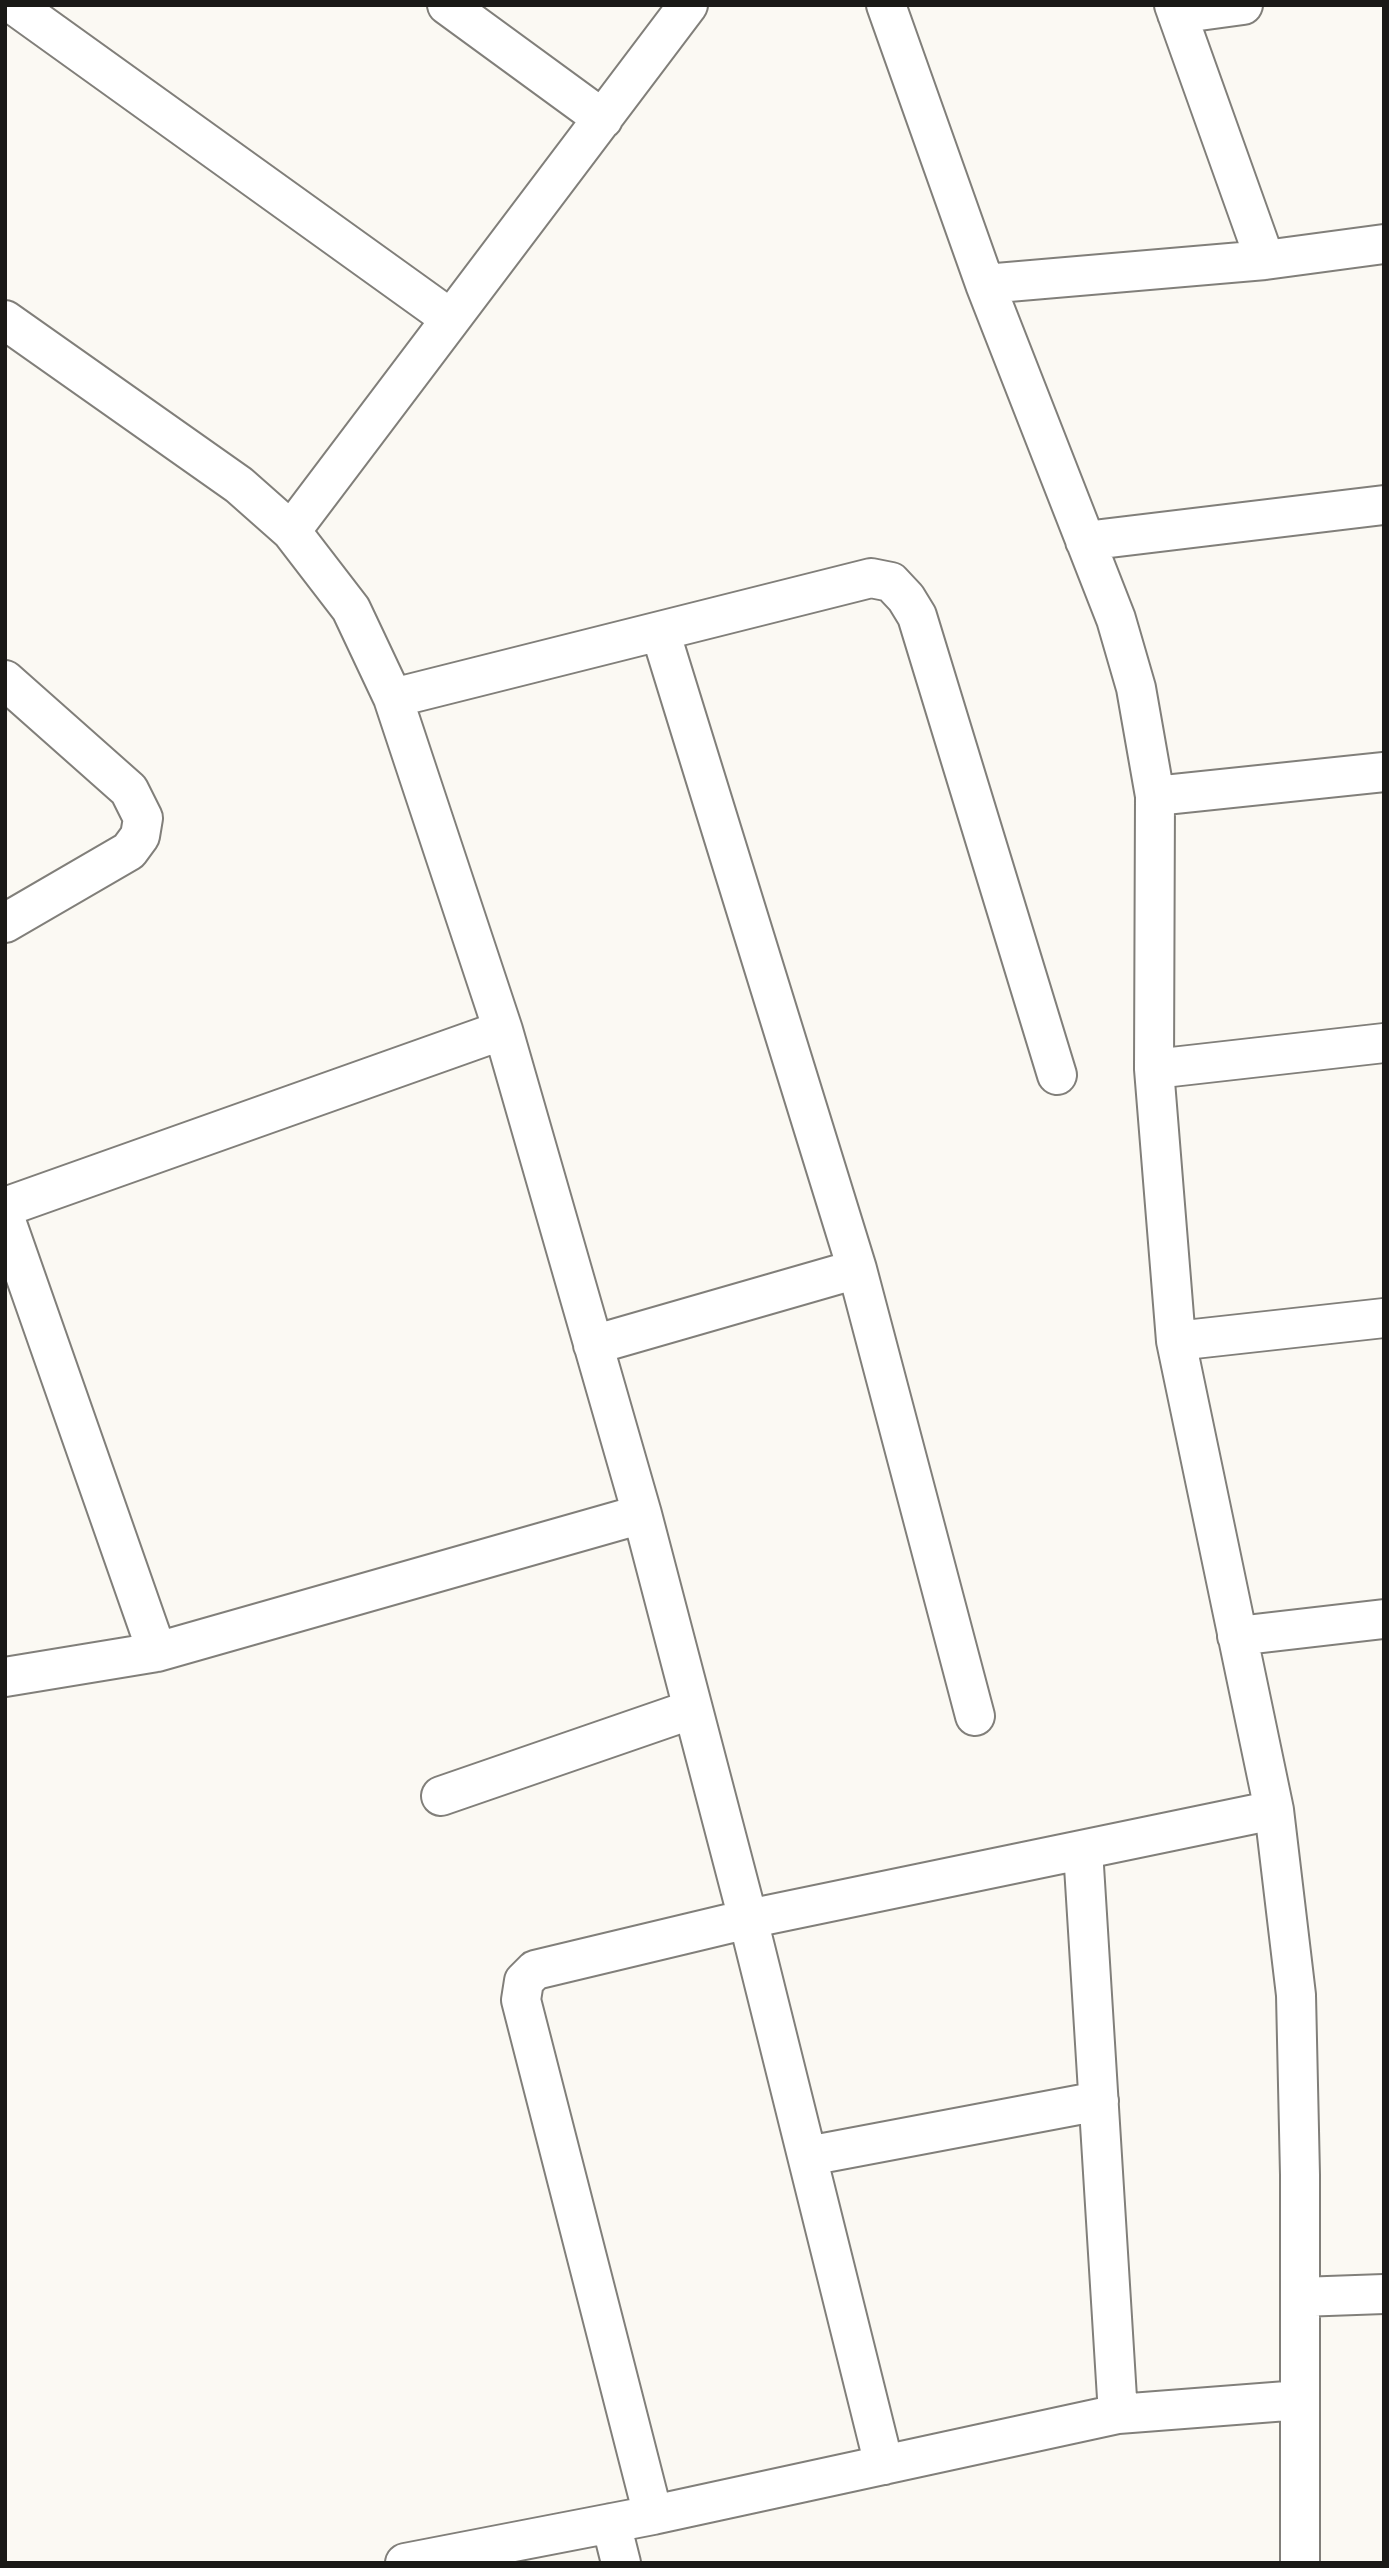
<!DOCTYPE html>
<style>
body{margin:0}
#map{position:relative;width:1389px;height:2568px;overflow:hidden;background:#fbf9f3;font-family:"PT Sans",sans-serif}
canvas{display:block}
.frame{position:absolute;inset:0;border:7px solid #1a1917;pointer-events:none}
</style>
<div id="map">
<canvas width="1389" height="2568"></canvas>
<div class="frame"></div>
</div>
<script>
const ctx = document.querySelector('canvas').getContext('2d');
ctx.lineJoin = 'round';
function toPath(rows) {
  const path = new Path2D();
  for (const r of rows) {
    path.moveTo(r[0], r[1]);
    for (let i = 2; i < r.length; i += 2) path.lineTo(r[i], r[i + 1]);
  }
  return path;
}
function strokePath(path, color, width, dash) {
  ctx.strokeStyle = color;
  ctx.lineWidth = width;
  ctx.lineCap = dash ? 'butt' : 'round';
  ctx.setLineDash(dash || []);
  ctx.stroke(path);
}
const street = toPath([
 [14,5,451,319],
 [447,5,603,119],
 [886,5,985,284,1116,619,1136,688,1155,796,1154,1069,1176,1341,1274,1810,1296,1995,1300,2175,1300,2563],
 [1174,5,1265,260],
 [1177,14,1243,5],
 [985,284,1265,260,1384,244],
 [5,320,239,485,291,531,351,609,393,698,503,1030,642,1514,748,1919,884,2465],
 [291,531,688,5],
 [1085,541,1384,505],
 [660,631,857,1269,975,1716],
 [5,680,129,790,143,818,140,836,129,851,5,923],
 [393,698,871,578,891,582,906,598,917,616,1057,1075],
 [1155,796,1384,772],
 [1154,1069,1384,1043],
 [5,1207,503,1030],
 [5,1218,157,1652],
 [1176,1341,1384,1318],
 [593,1345,857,1269],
 [1237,1636,1384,1619],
 [5,1677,157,1652,642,1514],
 [441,1796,693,1709],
 [1083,1850,1118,2414],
 [808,2156,1099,2101],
 [1300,2297,1384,2294],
 [653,2515,521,2000,524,1981,535,1970,748,1919,1274,1810],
 [611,2523,621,2563],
 [405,2563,653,2515,1118,2414,1300,2400]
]);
strokePath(street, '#817f7a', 42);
strokePath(street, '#fff', 38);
</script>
